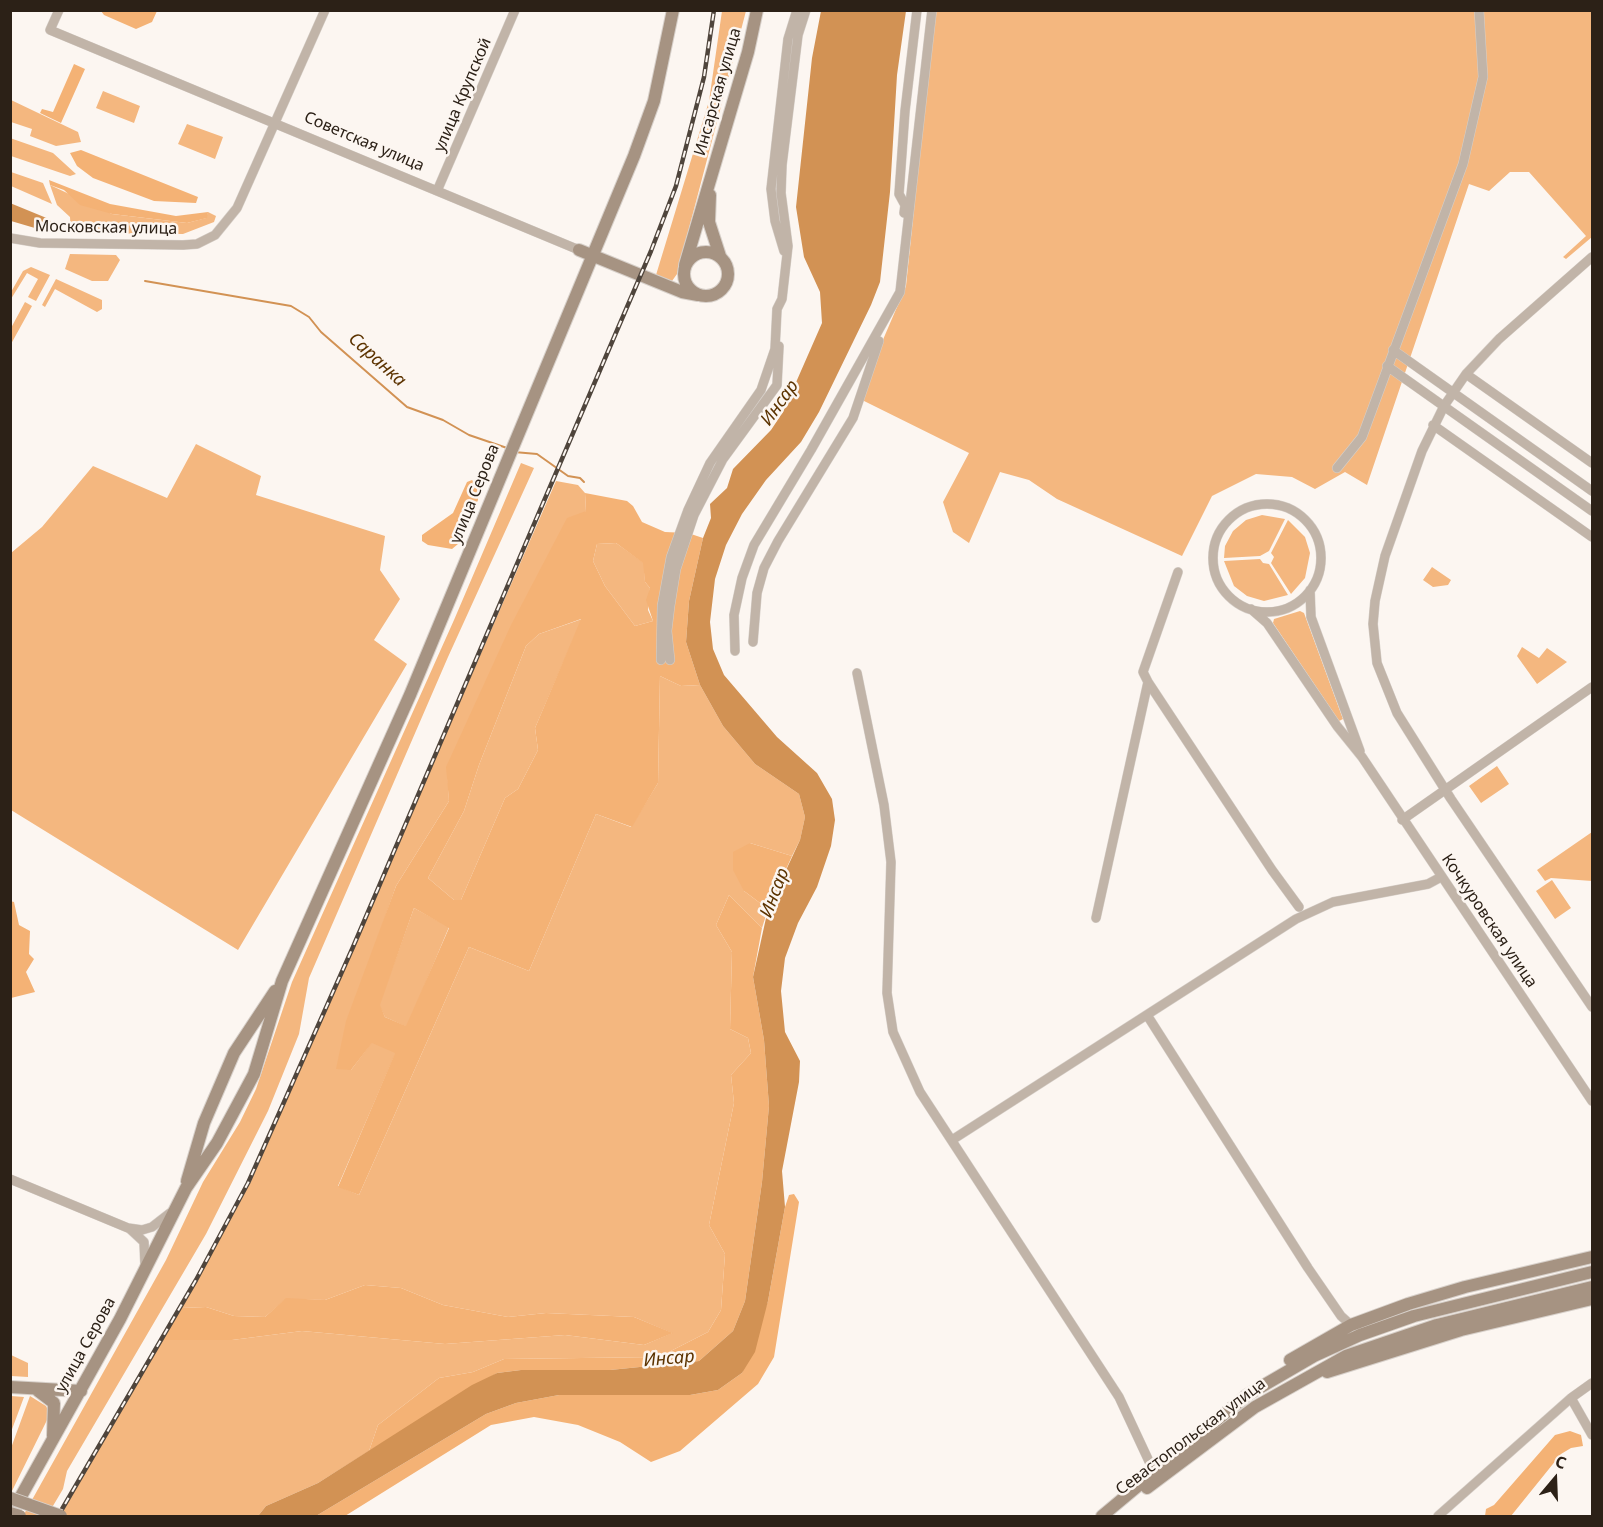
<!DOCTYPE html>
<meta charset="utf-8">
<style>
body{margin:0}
#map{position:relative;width:1603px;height:1527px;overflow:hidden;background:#fcf6f1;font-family:"Noto Sans",sans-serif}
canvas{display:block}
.frame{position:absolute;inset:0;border:12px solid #2c2117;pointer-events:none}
.north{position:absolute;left:1525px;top:1449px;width:60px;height:60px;-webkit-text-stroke:4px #fcf6f1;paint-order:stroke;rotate:19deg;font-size:16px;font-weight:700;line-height:24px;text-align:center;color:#2c2117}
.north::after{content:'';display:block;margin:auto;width:21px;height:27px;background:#2c2117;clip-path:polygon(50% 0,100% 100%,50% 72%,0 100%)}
</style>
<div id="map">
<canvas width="1603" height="1527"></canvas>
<div class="frame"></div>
<div class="north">С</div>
</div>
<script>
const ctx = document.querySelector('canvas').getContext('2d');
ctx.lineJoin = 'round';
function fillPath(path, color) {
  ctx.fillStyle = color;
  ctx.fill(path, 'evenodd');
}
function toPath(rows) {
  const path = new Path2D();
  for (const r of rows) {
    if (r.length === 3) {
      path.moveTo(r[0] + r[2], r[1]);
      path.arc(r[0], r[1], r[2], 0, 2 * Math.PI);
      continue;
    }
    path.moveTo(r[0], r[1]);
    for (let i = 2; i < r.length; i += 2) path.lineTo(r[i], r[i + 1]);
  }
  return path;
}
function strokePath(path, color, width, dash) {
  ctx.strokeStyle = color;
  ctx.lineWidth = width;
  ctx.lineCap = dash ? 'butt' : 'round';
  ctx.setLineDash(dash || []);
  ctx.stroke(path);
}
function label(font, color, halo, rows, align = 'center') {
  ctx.font = font + ' "Noto Sans",sans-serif';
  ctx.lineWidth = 5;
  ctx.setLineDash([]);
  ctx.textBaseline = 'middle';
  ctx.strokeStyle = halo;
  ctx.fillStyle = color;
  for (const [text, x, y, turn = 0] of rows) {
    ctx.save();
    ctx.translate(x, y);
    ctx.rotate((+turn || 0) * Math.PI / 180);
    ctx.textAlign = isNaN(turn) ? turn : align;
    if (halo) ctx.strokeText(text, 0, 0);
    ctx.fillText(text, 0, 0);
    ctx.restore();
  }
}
fillPath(toPath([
 [722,11,746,11,677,274,672,281,656,275,709,101],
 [934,11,1592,11,1592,237,1566,259,1563,257,1586,236,1529,172,1510,172,1489,191,1469,184,1367,485,1345,472,1315,489,1292,477,1256,474,1212,496,1182,556,1057,499,1029,480,1000,472,969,543,953,532,943,502,969,453,858,398,906,286],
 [103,91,140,106,134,123,96,108],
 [11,100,78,132,81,142,56,146,30,136,32,129,11,122],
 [187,124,223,137,215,159,178,144],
 [10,138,53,153,76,174,70,176,11,156],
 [11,172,43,183,52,204,11,186],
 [50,185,112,214,187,223,206,218,208,212,216,216,214,222,183,234,71,233,70,217,57,205],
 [70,254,116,255,120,260,108,281,92,281,65,269],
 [31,267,50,275,36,301,28,297,38,279,27,273,11,299,11,292,23,271],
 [56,279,102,300,102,309,97,312,55,289,45,307,42,305],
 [25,302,32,306,11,344,11,328],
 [196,444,261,476,256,495,385,536,380,570,400,599,374,640,407,664,238,950,11,810,11,553,42,527,93,466,167,498],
 [521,463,534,468,448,657,309,978,299,1034,268,1111,206,1234,67,1471,63,1489,47,1516,23,1516,166,1260,203,1182,240,1122,256,1089,292,982,454,620],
 [556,481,578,485,585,493,586,511,447,767,449,801,396,886,374,949,351,1070,372,1042,396,1052,338,1186,359,1195,469,947,529,971,596,814,631,827,658,783,660,676,681,686,700,685,723,726,755,764,799,794,805,817,800,840,792,856,750,843,744,891,768,909,762,928,729,895,716,925,732,952,730,1029,748,1038,751,1053,731,1075,734,1103,709,1225,725,1254,721,1310,708,1332,659,1357,504,1359,473,1372,439,1378,378,1425,369,1451,318,1483,266,1506,258,1516,60,1516,162,1340,232,1340,302,1331,445,1344,565,1335,644,1345,672,1333,634,1317,546,1313,508,1317,443,1305,401,1288,365,1285,325,1300,286,1299,265,1317,234,1316,206,1307,181,1308,251,1181],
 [1262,515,1285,519,1269,551,1260,556,1224,558,1225,546,1233,531,1246,520],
 [1288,520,1305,537,1310,553,1305,578,1291,594,1271,563,1274,557,1271,553],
 [616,543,644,563,645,582,650,588,648,610,653,621,635,626,605,586,593,561,597,544],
 [1260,559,1263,563,1269,564,1288,595,1264,601,1247,596,1234,586,1224,561],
 [1432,567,1451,580,1448,585,1433,587,1423,580],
 [1300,611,1304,613,1343,719,1339,721,1273,623,1274,619],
 [582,619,535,728,538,750,518,789,505,798,461,900,454,900,428,878,464,811,479,765,526,646,539,634],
 [1522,647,1539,658,1547,648,1567,662,1537,684,1517,656],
 [1497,766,1509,784,1481,803,1469,786],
 [1592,832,1592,881,1551,878,1545,881,1537,870],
 [1552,880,1571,908,1555,919,1536,891],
 [414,908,449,927,407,1027,385,1017,379,1005],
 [11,1355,28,1363,28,1377,11,1376],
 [11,1396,24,1397,11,1432,10,1396],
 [30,1396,46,1406,50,1414,11,1493,11,1448]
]), '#f4b77f');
fillPath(toPath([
 [101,11,102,10,157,11,152,22,136,29,104,15],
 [74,64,85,69,61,123,40,113,42,109,53,112],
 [81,150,198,197,196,203,154,201,93,178,77,166,70,153],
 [49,180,110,204,176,216,208,212,207,218,187,223,112,214,80,205,64,190,50,185],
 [472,480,477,486,478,500,458,544,452,549,428,545,422,541,422,535,453,513,467,482],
 [585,493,627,501,633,506,642,522,665,532,688,533,703,538,689,601,686,642,700,685,681,686,660,676,658,783,632,827,596,814,529,971,469,947,359,1195,338,1187,395,1053,372,1043,351,1070,336,1069,346,1021,396,886,449,801,446,767,511,625,567,518,586,511],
 [616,543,643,563,645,582,650,588,646,600,653,621,635,626,605,586,593,561,597,544],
 [581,619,535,728,538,750,518,789,505,798,461,900,454,900,428,878,464,811,479,765,526,646,539,634],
 [414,908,449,928,406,1026,385,1017,380,1005],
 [750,843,792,856,768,909,744,891,733,870,733,852],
 [729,895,762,928,753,977,764,1040,769,1106,762,1182,745,1301,733,1331,699,1361,610,1370,521,1370,497,1373,369,1451,378,1425,439,1378,473,1372,504,1359,659,1357,708,1332,721,1310,725,1254,709,1225,734,1103,731,1075,751,1053,748,1038,730,1029,732,952,716,925],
 [10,901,14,902,19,925,30,931,29,954,34,959,26,972,35,992,11,998],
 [794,1194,799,1202,774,1357,758,1384,680,1451,651,1462,620,1442,578,1425,534,1417,491,1425,345,1516,316,1516,486,1414,516,1403,559,1395,690,1395,718,1390,742,1373,768,1301,785,1207,789,1195],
 [365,1285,401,1288,443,1305,508,1317,546,1313,634,1317,673,1333,644,1345,565,1335,445,1344,302,1331,232,1340,162,1340,181,1308,206,1307,234,1316,265,1317,286,1298,325,1300],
 [1570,1431,1581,1435,1583,1446,1571,1448,1561,1454,1511,1516,1485,1516,1486,1509,1494,1505,1555,1435]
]), '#f4b275');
fillPath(toPath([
 [821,11,906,11,897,75,890,192,880,282,871,305,819,412,801,442,766,480,742,514,726,545,715,579,710,622,713,649,724,675,777,737,817,773,832,799,835,820,831,846,817,887,798,923,785,958,781,991,785,1032,800,1061,799,1082,782,1171,785,1207,768,1301,755,1352,742,1373,718,1390,690,1395,559,1395,516,1403,486,1414,316,1516,258,1516,266,1506,318,1483,472,1385,497,1373,521,1370,610,1370,699,1361,733,1331,745,1301,762,1182,769,1106,764,1040,753,977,768,909,800,840,805,817,799,794,755,764,723,726,700,685,686,642,689,601,703,538,711,518,710,504,727,488,733,469,771,430,783,412,822,323,820,292,804,257,796,207,812,58],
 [10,203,49,219,53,225,45,231,11,221]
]), '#d29254');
strokePath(toPath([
 [145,281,291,306,309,317,321,332,407,407,443,420,469,435,507,448],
 [514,452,537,454,568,476,580,478,584,482]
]), '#d29254', 2);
const street = toPath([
 [59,10,50,30,579,250],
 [437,191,515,10],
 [904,213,905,205,899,194,905,111,917,10],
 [10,238,40,243,183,245,197,244,215,235,237,208,325,10],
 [784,251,775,221,771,189,788,39,797,10],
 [1592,257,1499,339,1466,374,1444,406,1422,451,1385,556,1375,601,1373,624,1377,663,1397,713,1451,799,1592,1007],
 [1393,350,1592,491],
 [1387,366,1592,511],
 [1466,374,1592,463],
 [1433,425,1592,537],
 [1337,468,1362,437,1463,164,1483,77,1479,10],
 [1267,558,54],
 [1310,590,1311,617,1360,751],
 [1251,609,1267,623,1337,726,1362,757,1592,1101],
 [753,642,757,593,764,568,778,541,853,418,879,341],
 [735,651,734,615,742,578,754,545,811,450,900,292,932,10],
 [661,660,662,606,671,557,688,510,710,463,761,390,775,349,777,309,782,299,788,246,781,193,782,165,798,35,806,10],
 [670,660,667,631,670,606,676,569,694,515,723,459,777,385,779,346],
 [857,673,884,805,891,862,887,993,893,1032,920,1092,1119,1397,1154,1472],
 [1148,682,1272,870,1299,907],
 [1402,820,1592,687],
 [1096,918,1148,682,1143,672,1178,572],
 [1147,1015,1308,1268,1341,1316,1351,1325],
 [952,1140,1296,919,1333,902,1428,884,1441,877],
 [10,1179,128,1228,142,1230,152,1227,170,1213],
 [130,1229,144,1242,145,1265],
 [1571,1398,1592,1435],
 [1438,1516,1571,1398,1592,1383]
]);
const secondary = toPath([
 [710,195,709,222,720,256],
 [579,250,682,292,698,295],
 [706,274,22],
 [685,265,748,52,757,10],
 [187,1181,204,1123,234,1053,275,991],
 [1290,1360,1351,1325,1408,1304,1465,1287,1592,1257],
 [1327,1372,1461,1330,1592,1299],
 [10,1387,81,1391],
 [37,1390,54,1403,53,1436],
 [1147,1488,1255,1407,1346,1356,1437,1325,1592,1287],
 [10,1516,120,1319,186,1188,217,1143,254,1074,282,981,410,695,634,156,654,101,673,10],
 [1102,1516,1247,1395,1314,1356,1360,1335,1414,1316,1592,1272]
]);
strokePath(street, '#d7d0ca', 10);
strokePath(secondary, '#d7d0ca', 14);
strokePath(street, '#c1b4a8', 9);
strokePath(secondary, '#a69382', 12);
const rail = toPath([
 [58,1516,196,1280,248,1183,353,947,651,251,676,186,704,77,714,10]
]);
strokePath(rail, '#4f453c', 4.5);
strokePath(rail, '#fcf6f1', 2, [7]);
const secondaryBridge = toPath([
 [10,1498,61,1516],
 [10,1513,20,1516]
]);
strokePath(secondaryBridge, '#d7d0ca', 14, []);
strokePath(secondaryBridge, '#a69382', 12);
label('16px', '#2c2117', '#fcf6f1', [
 ["Инсарская улица",718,92,-74],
 ["улица Крупской",463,95,-67],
 ["Советская улица",364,142,23],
 ["Московская улица",106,228,1],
 ["улица Серова",475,494,-68],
 ["Кочкуровская улица",1489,921,56],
 ["улица Серова",86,1345,-61],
 ["Севастопольская улица",1191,1437,-37]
]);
label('italic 18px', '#5c3300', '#fcf6f1', [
 ["Саранка",377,360,42],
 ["Инсар",780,403,-54],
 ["Инсар",775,893,-69],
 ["Инсар",669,1359,-5]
]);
</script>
